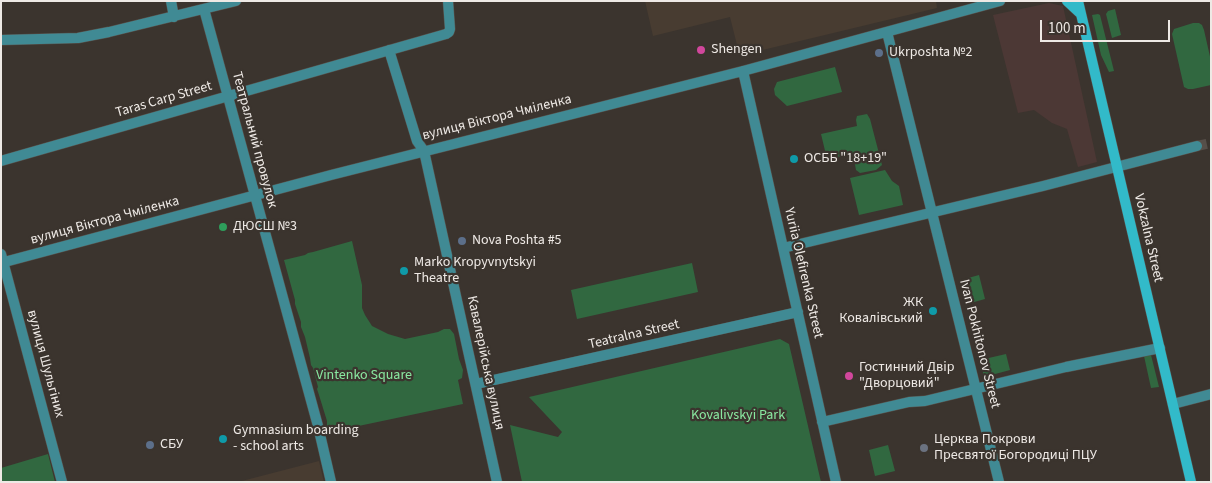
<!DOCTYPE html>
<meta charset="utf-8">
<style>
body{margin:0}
#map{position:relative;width:1212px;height:483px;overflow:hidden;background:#3b342e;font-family:"Source Sans 3",sans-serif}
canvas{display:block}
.frame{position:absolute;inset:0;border:2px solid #eee9e5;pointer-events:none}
.scale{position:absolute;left:1040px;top:20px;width:130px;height:22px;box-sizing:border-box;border:2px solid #eee9e5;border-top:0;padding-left:6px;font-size:15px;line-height:18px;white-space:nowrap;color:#eee9e5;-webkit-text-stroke:4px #3b342e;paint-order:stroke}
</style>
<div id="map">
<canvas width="1212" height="483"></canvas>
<div class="frame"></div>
<div class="scale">100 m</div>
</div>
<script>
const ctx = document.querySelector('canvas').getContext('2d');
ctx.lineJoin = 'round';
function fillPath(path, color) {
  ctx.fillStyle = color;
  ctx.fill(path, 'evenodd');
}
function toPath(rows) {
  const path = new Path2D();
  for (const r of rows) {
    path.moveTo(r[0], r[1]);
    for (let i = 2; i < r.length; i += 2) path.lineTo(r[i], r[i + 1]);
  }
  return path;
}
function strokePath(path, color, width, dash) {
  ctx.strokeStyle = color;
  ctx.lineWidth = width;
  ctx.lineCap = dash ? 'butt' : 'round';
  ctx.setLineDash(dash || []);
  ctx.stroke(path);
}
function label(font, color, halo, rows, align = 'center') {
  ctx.font = font + ' "Source Sans 3",sans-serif';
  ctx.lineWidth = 4.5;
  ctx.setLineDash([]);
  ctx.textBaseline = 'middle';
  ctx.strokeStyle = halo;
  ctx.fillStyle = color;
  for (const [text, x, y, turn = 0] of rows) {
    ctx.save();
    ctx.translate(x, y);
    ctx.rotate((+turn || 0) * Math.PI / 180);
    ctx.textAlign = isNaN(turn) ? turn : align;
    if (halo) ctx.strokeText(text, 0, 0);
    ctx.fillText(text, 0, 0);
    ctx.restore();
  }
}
fillPath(toPath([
 [1049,3,1063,6,1097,162,1078,167,1067,129,1052,123,1034,110,1018,113,993,15]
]), '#4c3835');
fillPath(toPath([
 [645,1,936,1,937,8,746,54,745,51,739,53,730,17,653,36],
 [319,461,324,482,238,482]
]), '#483c31');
fillPath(toPath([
 [1115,9,1121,35,1112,38,1106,14,1108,11],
 [1098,14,1100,15,1114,71,1109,72,1101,55,1092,15],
 [1193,23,1199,23,1202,25,1204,30,1211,61,1211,85,1193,89,1188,89,1184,87,1172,34,1174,29],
 [835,67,842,92,787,106,775,95,774,89,777,82],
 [867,114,870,119,882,165,876,170,860,173,856,170,853,154,827,159,821,134,857,126,856,120,857,116],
 [885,170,892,181,899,186,903,205,859,215,850,178],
 [352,241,362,285,362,308,365,315,372,326,388,334,405,339,438,332,444,329,450,329,454,334,459,359,463,370,462,378,458,380,463,404,330,432,327,427,327,421,319,395,317,389,318,387,313,368,311,365,310,358,305,337,301,327,301,322,295,304,295,300,284,260,305,255,308,253,313,252],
 [692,263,698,292,577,319,571,290],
 [979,275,985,299,967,304,961,280],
 [780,339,789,344,821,482,522,482,510,425,558,437,562,432,529,397],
 [1006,354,1010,370,984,377,980,360],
 [1151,355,1159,387,1151,388,1144,356],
 [888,445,895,471,875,476,869,450],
 [48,454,55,482,1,482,1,468]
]), '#316840');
strokePath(toPath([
 [1197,146,1211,143]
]), '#564f49', 10, [10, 5]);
const minor = toPath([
 [171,1,174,17],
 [204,9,318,426,331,482],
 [887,32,999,482],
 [1,40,78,38,109,32,236,1],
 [389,50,417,141,424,151,497,482],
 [743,71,836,482],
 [1,161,446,34,449,32,450,29,448,1],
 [783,248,1043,186,1197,146],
 [1,263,331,175,743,71,1000,1],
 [476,384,798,312],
 [1173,404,1211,394],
 [822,422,909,402,925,401,1066,367,1160,348]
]);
const tertiary = toPath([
 [1,254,62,482]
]);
const secondary = toPath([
 [1067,1,1081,14],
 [1078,1,1191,482]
]);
strokePath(minor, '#58514b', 11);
strokePath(tertiary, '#58514b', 11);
strokePath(secondary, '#58514b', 11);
strokePath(minor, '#408a94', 10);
strokePath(tertiary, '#408a94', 10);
strokePath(secondary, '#32bac9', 10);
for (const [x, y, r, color] of [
 [701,50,5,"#d1479c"],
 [879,53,5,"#5c6f8a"],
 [794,159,5,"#0f9aa8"],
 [223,227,5,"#2e9e5b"],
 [462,241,5,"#5c6f8a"],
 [404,271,5,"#0f9aa8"],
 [933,311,5,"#0f9aa8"],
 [849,376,5,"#d1479c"],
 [223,439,5,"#0f9aa8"],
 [150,445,5,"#5c6f8a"],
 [924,448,5,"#6b7280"]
]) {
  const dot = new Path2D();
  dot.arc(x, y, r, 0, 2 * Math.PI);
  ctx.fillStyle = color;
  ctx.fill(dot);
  strokePath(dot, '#3b342e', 2);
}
label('14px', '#eee9e5', '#3b342e', [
 ["Shengen",711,50],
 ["Ukrposhta №2",889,53],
 ["ОСББ \"18+19\"",804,159],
 ["ДЮСШ №3",233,227],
 ["Nova Poshta #5",472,241],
 ["Marko Kropyvnytskyi",414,263],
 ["Theatre",414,279],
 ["ЖК",923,303,"right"],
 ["Ковалівський",923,319,"right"],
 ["Гостинний Двір",859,368],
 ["\"Дворцовий\"",859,384],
 ["Gymnasium boarding",233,431],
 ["- school arts",233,447],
 ["Церква Покрови",934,440],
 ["Пресвятої Богородиці ПЦУ",934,456],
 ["СБУ",160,445]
], 'left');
label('14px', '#eee9e5', '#3b342e', [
 ["Taras Carp Street",164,100,-16],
 ["вулиця Віктора Чміленка",497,118,-14],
 ["Театральний провулок",254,140,75],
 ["вулиця Віктора Чміленка",105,221,-15],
 ["Vokzalna Street",1148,238,77],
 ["Yuriia Olefirenka Street",803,273,77],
 ["Teatralna Street",634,335,-13],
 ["Ivan Pokhitonov Street",979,344,76],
 ["Кавалерійська вулиця",485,363,78],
 ["вулиця Шульгіних",45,364,75]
]);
label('14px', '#89e8a0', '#3b342e', [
 ["Vintenko Square",364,376],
 ["Kovalivskyi Park",738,416]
]);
</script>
